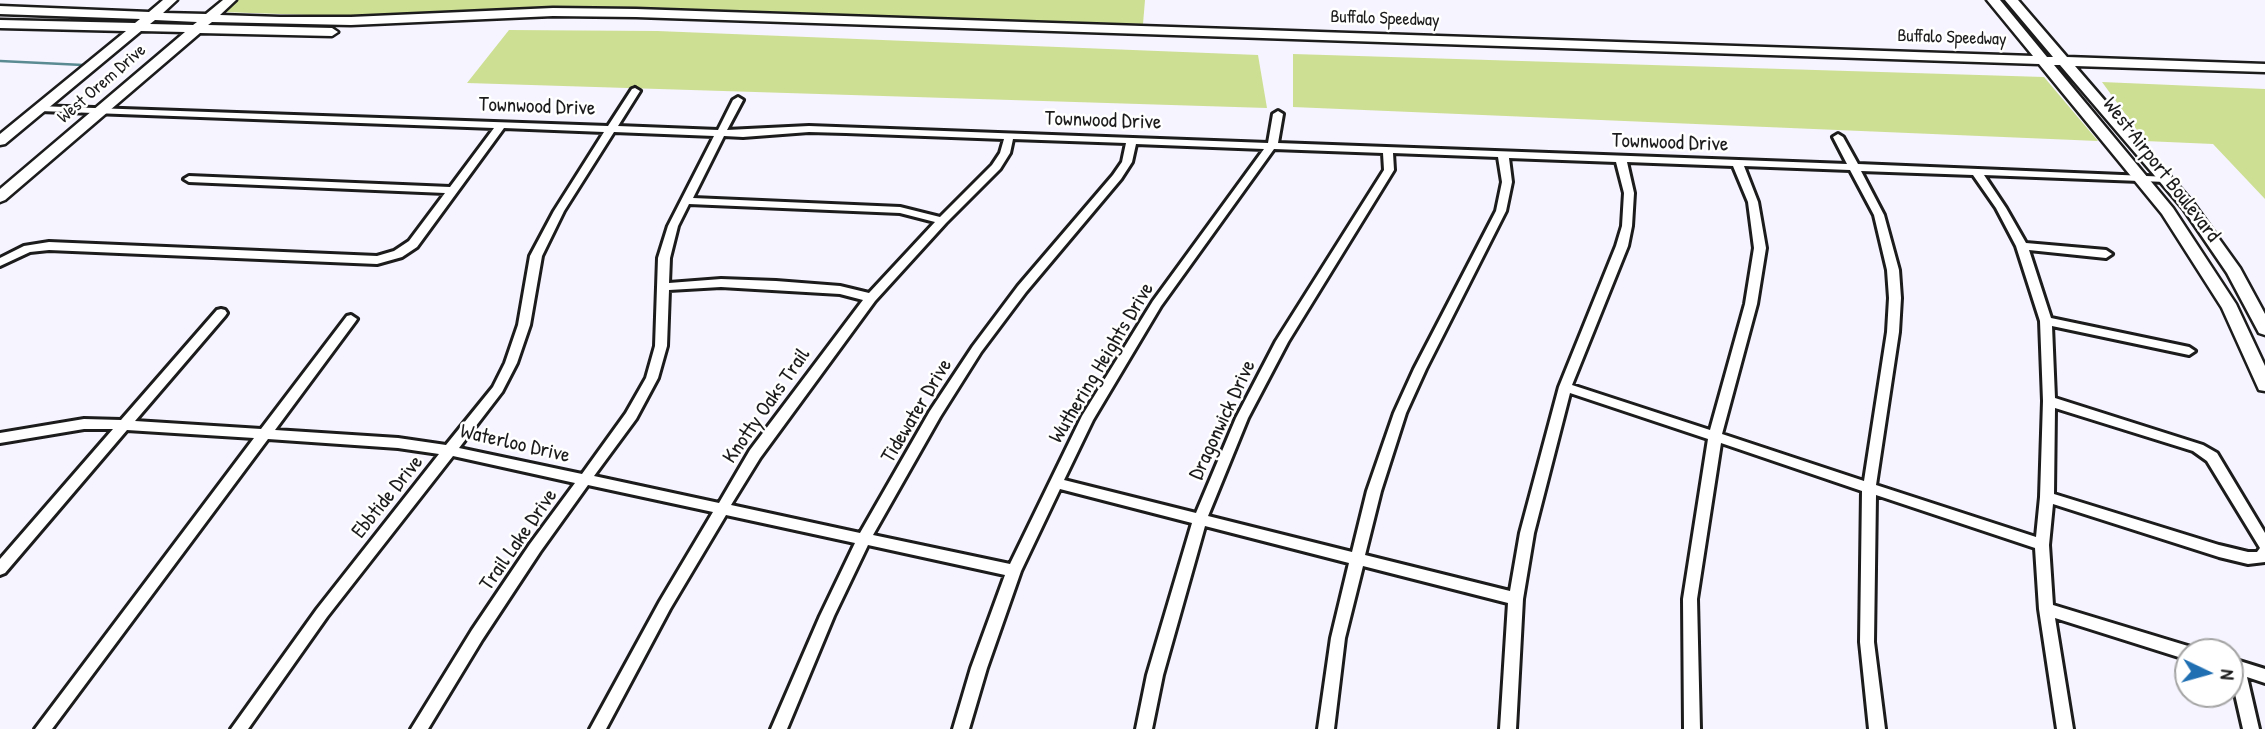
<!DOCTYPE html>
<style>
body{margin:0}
#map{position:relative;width:2265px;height:729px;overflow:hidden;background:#f6f4fe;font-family:"Patrick Hand",sans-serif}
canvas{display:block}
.north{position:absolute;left:2174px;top:638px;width:70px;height:70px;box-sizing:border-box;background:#fff;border:2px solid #a4a4a4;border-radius:50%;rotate:95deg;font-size:19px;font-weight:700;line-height:28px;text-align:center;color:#1c1c1c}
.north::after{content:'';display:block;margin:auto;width:24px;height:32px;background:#1f6fb2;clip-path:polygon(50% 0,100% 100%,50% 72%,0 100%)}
</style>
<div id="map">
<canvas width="2265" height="729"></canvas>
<div class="north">N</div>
</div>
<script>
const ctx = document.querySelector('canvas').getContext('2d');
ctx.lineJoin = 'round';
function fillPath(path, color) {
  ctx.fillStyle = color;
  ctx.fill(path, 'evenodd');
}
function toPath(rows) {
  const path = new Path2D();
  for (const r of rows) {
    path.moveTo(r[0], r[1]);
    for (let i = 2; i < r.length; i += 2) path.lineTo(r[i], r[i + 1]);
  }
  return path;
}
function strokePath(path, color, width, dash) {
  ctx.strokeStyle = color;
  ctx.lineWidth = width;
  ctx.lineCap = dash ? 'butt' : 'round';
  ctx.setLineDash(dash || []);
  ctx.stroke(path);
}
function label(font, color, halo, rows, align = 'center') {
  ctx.font = font + ' "Patrick Hand",sans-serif';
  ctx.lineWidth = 5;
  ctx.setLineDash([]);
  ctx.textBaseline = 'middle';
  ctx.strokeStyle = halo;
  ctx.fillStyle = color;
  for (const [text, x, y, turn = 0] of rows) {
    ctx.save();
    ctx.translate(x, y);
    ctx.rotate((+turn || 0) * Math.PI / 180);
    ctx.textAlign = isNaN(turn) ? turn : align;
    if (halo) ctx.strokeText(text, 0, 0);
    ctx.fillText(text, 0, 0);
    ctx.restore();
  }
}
fillPath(toPath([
 [237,0,1145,0,1143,24,561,6,339,16,222,12],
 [509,30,657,31,1258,55,1267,108,467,83],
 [1293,54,2044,77,2098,141,1293,107],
 [2102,82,2265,89,2265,199,2213,144,2145,141]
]), '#cddf93');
strokePath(toPath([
 [0,61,83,65]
]), '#5a8a92', 2.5);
const minor = toPath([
 [635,88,640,91,618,126,718,130,733,100,738,97,743,100,727,130,809,126,1268,143,1273,114,1278,111,1283,114,1278,143,1847,164,1833,137,1838,134,1843,137,1858,164,2170,177,2170,181,2166,182,1984,175,2006,208,2026,243,2106,250,2112,254,2106,258,2029,250,2051,318,2189,347,2195,351,2189,355,2052,326,2055,398,2203,445,2217,453,2265,533,2265,562,2248,564,2219,557,2053,504,2049,545,2053,605,2188,646,2193,648,2195,652,2188,652,2188,660,2055,618,2073,729,2057,729,2039,609,2035,548,1876,495,1874,642,1885,729,1869,729,1860,642,1862,491,1721,443,1697,599,1700,729,1684,729,1683,599,1708,439,1570,393,1534,533,1523,599,1516,729,1500,729,1508,603,1363,566,1345,638,1334,729,1318,729,1331,638,1349,563,1205,526,1163,675,1152,729,1136,729,1147,675,1192,523,1060,489,1021,571,987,668,969,729,953,729,971,668,1005,575,868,545,834,616,787,729,771,729,820,616,855,543,726,515,670,609,606,729,590,729,660,601,713,512,588,485,540,552,482,640,428,729,411,729,472,630,530,544,575,483,453,456,327,617,248,729,231,729,317,609,439,454,398,448,268,439,52,729,35,729,254,438,127,430,5,573,0,575,0,559,113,429,84,429,0,443,0,433,84,419,121,420,217,310,221,309,225,310,227,313,225,316,135,421,261,429,347,316,351,315,357,319,355,322,275,430,398,438,446,445,493,387,505,363,518,325,530,256,554,211,604,132,504,128,417,247,402,257,377,264,49,250,30,252,0,266,0,258,24,246,49,242,377,256,394,251,409,241,445,193,189,182,184,179,189,176,450,187,494,128,40,111,37,110,37,106,608,126,632,89,635,88],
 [614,132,714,136,668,226,658,258,655,346,646,378,626,413,582,474,459,448,502,392,517,363,530,325,542,256,564,211,614,132],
 [809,132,846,133,1004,139,1000,153,992,165,940,217,900,207,693,198,724,136,743,137,809,132],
 [1013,139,1126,143,1122,162,1113,175,1018,286,973,346,930,411,860,533,731,505,760,458,875,301,946,223,1000,169,1010,153,1013,139],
 [1136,144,1264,149,1153,301,1082,416,1010,564,873,535,940,417,981,352,1026,292,1121,179,1132,162,1136,144],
 [1274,149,1383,153,1384,170,1276,341,1236,418,1196,513,1064,480,1093,420,1161,306,1274,149],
 [1393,153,1498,157,1502,182,1496,211,1414,369,1394,413,1367,491,1352,552,1208,516,1248,418,1288,342,1394,170,1393,153],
 [1509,158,1616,162,1624,193,1622,226,1616,246,1559,387,1520,533,1510,591,1365,555,1381,491,1406,413,1426,369,1506,211,1512,182,1509,158],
 [1627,162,1733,166,1748,202,1754,248,1745,304,1710,430,1572,385,1628,246,1632,226,1634,193,1627,162],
 [1744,166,1850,170,1874,215,1887,270,1889,298,1887,332,1864,481,1722,434,1757,304,1766,248,1758,202,1744,166],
 [1861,171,1973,175,1996,208,2016,246,2040,321,2043,401,2040,497,2036,537,1876,485,1899,332,1901,298,1899,270,1884,215,1861,171],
 [689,204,900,213,935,222,869,293,840,286,776,281,721,279,669,283,670,258,678,226,689,204],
 [721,287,840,294,863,300,750,450,719,503,594,476,636,419,658,378,667,346,669,290,721,287],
 [2055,408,2193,451,2207,461,2260,548,2257,552,2248,552,2219,545,2054,494,2055,408],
 [2230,658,2265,669,2265,683,2247,677,2259,729,2243,729,2230,672,2230,658]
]);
const secondary = toPath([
 [163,0,177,0,163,13,206,14,223,0,236,0,220,15,280,17,351,17,553,8,636,9,2033,56,1987,0,2000,0,2047,57,2053,57,2005,0,2018,0,2067,57,2265,64,2265,72,2075,66,2194,204,2240,268,2265,314,2265,335,2259,333,2227,273,2184,210,2060,65,2054,65,2173,208,2236,304,2265,366,2265,391,2259,390,2222,308,2162,214,2039,64,636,17,553,16,351,25,212,22,208,25,332,28,338,32,332,36,200,33,5,200,0,202,0,189,185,32,141,31,5,144,0,145,0,134,126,31,0,28,0,20,135,23,140,19,0,14,0,6,149,12,163,0],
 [155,20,197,22,193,25,150,24,155,20]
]);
strokePath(minor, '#1c1c1c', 6);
strokePath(secondary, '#1c1c1c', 5);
fillPath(minor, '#fff');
fillPath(secondary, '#fff');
label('18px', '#1c1c1c', '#fff', [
 ["Buffalo Speedway",1385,19,2],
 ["Buffalo Speedway",1952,38,2],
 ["West Orem Drive",102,84,-41]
]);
label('21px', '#1c1c1c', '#fff', [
 ["Townwood Drive",537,107,2],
 ["Townwood Drive",1103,121,2],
 ["Townwood Drive",1670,143,2],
 ["West Airport Boulevard",2161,170,52],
 ["Wuthering Heights Drive",1102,363,-59],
 ["Knotty Oaks Trail",767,406,-55],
 ["Tidewater Drive",917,411,-59],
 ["Dragonwick Drive",1223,420,-65],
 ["Waterloo Drive",515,444,13],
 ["Ebbtide Drive",388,497,-51],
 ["Trail Lake Drive",519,540,-55]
]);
</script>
